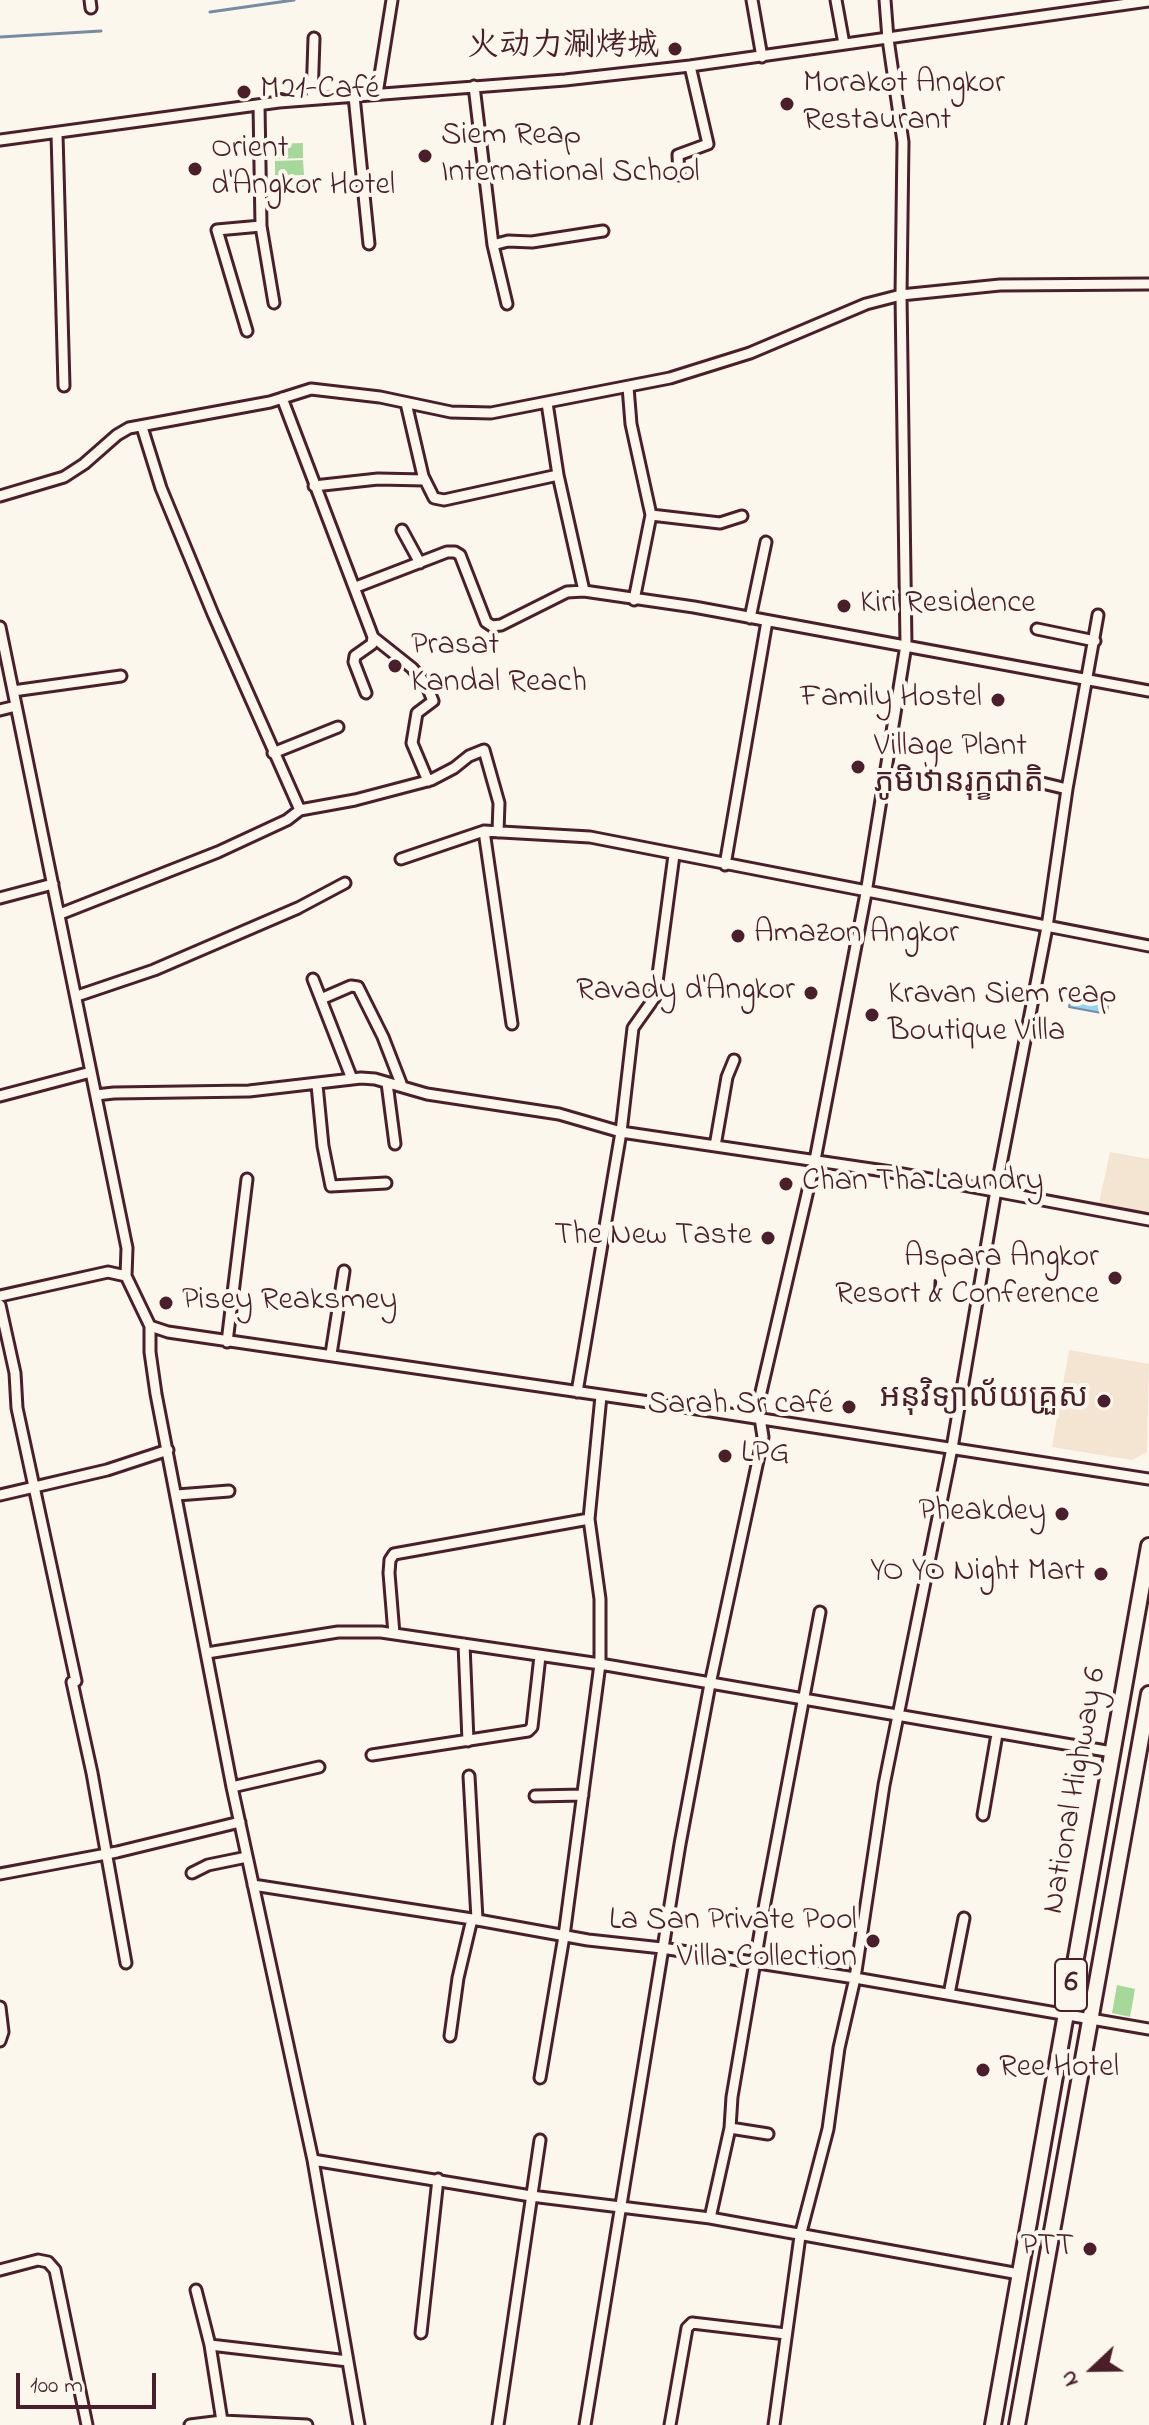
<!DOCTYPE html>
<meta charset="utf-8">
<style>
body{margin:0}
#map{position:relative;width:1149px;height:2425px;overflow:hidden;background:#fbf7ec;font-family:"Indie Flower",sans-serif}
canvas{display:block}
.north{position:absolute;left:1053px;top:2329px;width:80px;height:80px;-webkit-text-stroke:6px #fbf7ec;paint-order:stroke;rotate:248deg;font-size:22px;font-weight:700;line-height:32px;text-align:center;color:#4a1f2b}
.north::after{content:'';display:block;margin:auto;width:28px;height:36px;background:#4a1f2b;clip-path:polygon(50% 0,100% 100%,50% 72%,0 100%)}
.scale{position:absolute;left:16px;top:2373px;width:140px;height:36px;box-sizing:border-box;border:4px solid #4a1f2b;border-top:0;padding-left:10px;font-size:24px;line-height:28px;white-space:nowrap;color:#4a1f2b;-webkit-text-stroke:6px #fbf7ec;paint-order:stroke}
</style>
<div id="map">
<canvas width="1149" height="2425"></canvas>
<div class="north">N</div>
<div class="scale">100 m</div>
</div>
<script>
const ctx = document.querySelector('canvas').getContext('2d');
ctx.lineJoin = 'round';
function fillPath(path, color) {
  ctx.fillStyle = color;
  ctx.fill(path, 'evenodd');
}
function toPath(rows) {
  const path = new Path2D();
  for (const r of rows) {
    path.moveTo(r[0], r[1]);
    for (let i = 2; i < r.length; i += 2) path.lineTo(r[i], r[i + 1]);
  }
  return path;
}
function strokePath(path, color, width, dash) {
  ctx.strokeStyle = color;
  ctx.lineWidth = width;
  ctx.lineCap = dash ? 'butt' : 'round';
  ctx.setLineDash(dash || []);
  ctx.stroke(path);
}
function label(font, color, halo, rows, align = 'center') {
  ctx.font = font + ' "Indie Flower","LXGW WenKai TC","Noto Sans Khmer",sans-serif';
  ctx.lineWidth = 8;
  ctx.setLineDash([]);
  ctx.textBaseline = 'middle';
  ctx.strokeStyle = halo;
  ctx.fillStyle = color;
  for (const [text, x, y, turn = 0] of rows) {
    ctx.save();
    ctx.translate(x, y);
    ctx.rotate((+turn || 0) * Math.PI / 180);
    ctx.textAlign = isNaN(turn) ? turn : align;
    if (halo) ctx.strokeText(text, 0, 0);
    ctx.fillText(text, 0, 0);
    ctx.restore();
  }
}
fillPath(toPath([
 [1110,1152,1149,1159,1149,1218,1098,1208],
 [1069,1350,1149,1364,1147,1452,1132,1460,1052,1447]
]), '#f4e5d2');
fillPath(toPath([
 [303,143,303,158,275,159,274,144],
 [303,160,304,175,275,176,275,161],
 [304,178,304,193,276,194,275,179],
 [1117,1985,1135,1989,1130,2017,1112,2013]
]), '#a6d89a');
const water = toPath([
 [1088,994,1094,995,1097,1003,1108,1005,1107,1014,1069,1007,1071,998,1083,1001,1088,994]
]);
fillPath(water, '#93d5f5');
strokePath(water, '#768ca4', 2);
strokePath(toPath([
 [210,12,294,0],
 [0,37,101,31]
]), '#768ca4', 3);
const minor = toPath([
 [90,0,91,8],
 [752,0,762,57],
 [836,0,844,44],
 [474,86,493,245,507,304],
 [377,94,392,0],
 [354,96,369,244],
 [312,99,314,38],
 [259,105,261,226,274,303],
 [57,134,64,386],
 [0,140,279,102,565,80,690,66,1149,1],
 [679,175,678,155,708,144,690,66],
 [493,245,508,241,532,242,603,231],
 [247,331,217,230,261,226],
 [628,387,631,424,651,515,634,600],
 [282,398,373,637,412,668,426,684,433,701,417,713,412,743,428,781],
 [406,403,423,476,434,498,444,500,558,475],
 [547,403,558,475,584,591],
 [142,427,161,488,213,614,300,810],
 [314,486,378,479,425,480],
 [0,496,64,477,84,464,117,435,129,428,270,402,311,389,380,397,451,412,491,413,670,378,750,353,866,304,901,295,1000,285,1149,284],
 [651,515,720,523,742,516],
 [402,530,420,563],
 [356,587,447,552,455,552,460,555,486,622,492,626,501,625,567,592,584,591,694,607,1149,691],
 [750,618,766,542],
 [0,627,127,1248,126,1276],
 [1037,629,1095,641],
 [13,691,121,676],
 [366,693,354,662,355,656,372,644,373,637],
 [0,710,16,706],
 [273,753,338,727],
 [986,788,1009,775,1067,789],
 [484,831,512,1024],
 [401,859,484,831,590,837,1149,946],
 [725,865,767,621],
 [0,898,53,884],
 [60,914,218,852,287,820,300,810,355,800,431,780,454,768,469,756,484,750,499,803,498,832],
 [313,979,352,1079],
 [77,996,154,970,298,908,345,883],
 [321,999,351,986,358,987,383,1037,402,1086],
 [387,1083,395,1144],
 [317,1085,323,1146,331,1186,386,1183],
 [96,1095,114,1093,249,1091,361,1078,375,1079,427,1094,559,1114,621,1132,898,1173,1149,1220],
 [0,1096,91,1072],
 [715,1146,727,1077,734,1060],
 [0,1296,108,1272,126,1276,150,1326,168,1332,704,1410,1149,1479],
 [0,1305,15,1373,17,1408,76,1681],
 [150,1326,150,1352,156,1394,232,1787,313,2160,359,2425],
 [227,1342,247,1179],
 [331,1354,344,1271],
 [577,1392,621,1132,633,1028,655,997,674,855],
 [0,1495,107,1470,168,1450],
 [177,1495,229,1491],
 [394,1634,389,1573,390,1560,394,1554,589,1519],
 [464,1644,468,1741],
 [207,1653,338,1632,381,1632,600,1664,1112,1752],
 [72,1682,92,1773,126,1963],
 [372,1755,528,1731,532,1727,540,1656],
 [469,1776,477,1919],
 [232,1787,319,1767],
 [535,1796,583,1795],
 [983,1815,997,1734],
 [192,1873,208,1865,247,1857],
 [0,1874,117,1852,240,1822],
 [253,1885,472,1919,588,1940,662,1948,855,1978,1149,2029],
 [949,1994,964,1918],
 [0,2007,3,2032,0,2041],
 [450,2036,458,1978,472,1919],
 [540,2078,564,1936,600,1664,600,1599,589,1519,601,1396],
 [730,2128,768,2134],
 [313,2160,531,2196,710,2218,1019,2274],
 [710,2218,730,2128,732,2097,765,1903,820,1612],
 [0,2270,38,2260,48,2262,55,2270,87,2425],
 [196,2290,210,2345,222,2421],
 [421,2333,438,2179],
 [210,2345,348,2361],
 [190,2425,222,2421,307,2425],
 [498,2425,540,2140],
 [585,2425,680,1844,710,1684,763,1437,758,1405,815,1160,866,893,906,645,901,295,903,142,888,39,885,0],
 [670,2425,687,2328,692,2323,786,2334],
 [774,2425,800,2236,828,2129,839,2048,855,1978,884,1785,952,1448,996,1190,1047,927,1067,789,1098,615]
]);
const highway = toPath([
 [993,2425,1149,1546],
 [1017,2425,1149,1694]
]);
strokePath(minor, '#4a1f2b', 15);
strokePath(highway, '#4a1f2b', 20);
strokePath(minor, '#fbf7ec', 9);
strokePath(highway, '#fbf7ec', 14);
for (const [x, y, r, color] of [
 [675,49,8,"#4a1f2b"],
 [244,92,8,"#4a1f2b"],
 [787,104,8,"#4a1f2b"],
 [425,156,8,"#4a1f2b"],
 [195,169,8,"#4a1f2b"],
 [844,606,8,"#4a1f2b"],
 [395,666,8,"#4a1f2b"],
 [998,700,8,"#4a1f2b"],
 [858,767,8,"#4a1f2b"],
 [738,936,8,"#4a1f2b"],
 [811,993,8,"#4a1f2b"],
 [872,1015,8,"#4a1f2b"],
 [786,1184,8,"#4a1f2b"],
 [768,1238,8,"#4a1f2b"],
 [1115,1278,8,"#4a1f2b"],
 [166,1303,8,"#4a1f2b"],
 [1104,1401,8,"#4a1f2b"],
 [849,1407,8,"#4a1f2b"],
 [725,1456,8,"#4a1f2b"],
 [1062,1514,8,"#4a1f2b"],
 [1101,1574,8,"#4a1f2b"],
 [873,1941,8,"#4a1f2b"],
 [983,2070,8,"#4a1f2b"],
 [1090,2249,8,"#4a1f2b"]
]) {
  const dot = new Path2D();
  dot.arc(x, y, r, 0, 2 * Math.PI);
  ctx.fillStyle = color;
  ctx.fill(dot);
  strokePath(dot, '#fbf7ec', 3);
}
for (const [x, y, w] of [
 [1071,1985,32]
]) {
  const box = new Path2D();
  box.roundRect(x - w / 2, y - 26, w, 52, 6);
  ctx.fillStyle = '#fbf7ec';
  ctx.fill(box);
  strokePath(box, '#4a1f2b', 2);
}
label('bold 30px', '#4a1f2b', null, [
 ["6",1071,1985]
]);
label('32px', '#4a1f2b', '#fbf7ec', [
 ["火动力涮烤城",659,49,"right"],
 ["Morakot Angkor",803,86],
 ["Restaurant",803,123],
 ["M21-Café",260,92],
 ["Siem Reap",441,138],
 ["International School",441,175],
 ["Orient",211,151],
 ["d'Angkor Hotel",211,188],
 ["Kiri Residence",860,606],
 ["Prasat",411,648],
 ["Kandal Reach",411,685],
 ["Family Hostel",982,700,"right"],
 ["Village Plant",874,749],
 ["ភូមិឋានរុក្ខជាតិ",874,786],
 ["Amazon Angkor",754,936],
 ["Ravady d'Angkor",795,993,"right"],
 ["Kravan Siem reap",888,997],
 ["Boutique Villa",888,1034],
 ["Chan Tha Laundry",802,1184],
 ["The New Taste",752,1238,"right"],
 ["Aspara Angkor",1099,1260,"right"],
 ["Resort & Conference",1099,1297,"right"],
 ["Pisey Reaksmey",182,1303],
 ["អនុវិទ្យាល័យគ្រួស",1088,1401,"right"],
 ["Sarah Sr café",833,1407,"right"],
 ["LPG",741,1456],
 ["Pheakdey",1046,1514,"right"],
 ["YO YO Night Mart",1085,1574,"right"],
 ["La San Private Pool",857,1923,"right"],
 ["Villa Collection",857,1960,"right"],
 ["Ree Hotel",999,2070],
 ["PTT",1074,2249,"right"]
], 'left');
label('32px', '#4a1f2b', '#fbf7ec', [
 ["National Highway 6",1077,1791,-80]
]);
</script>
